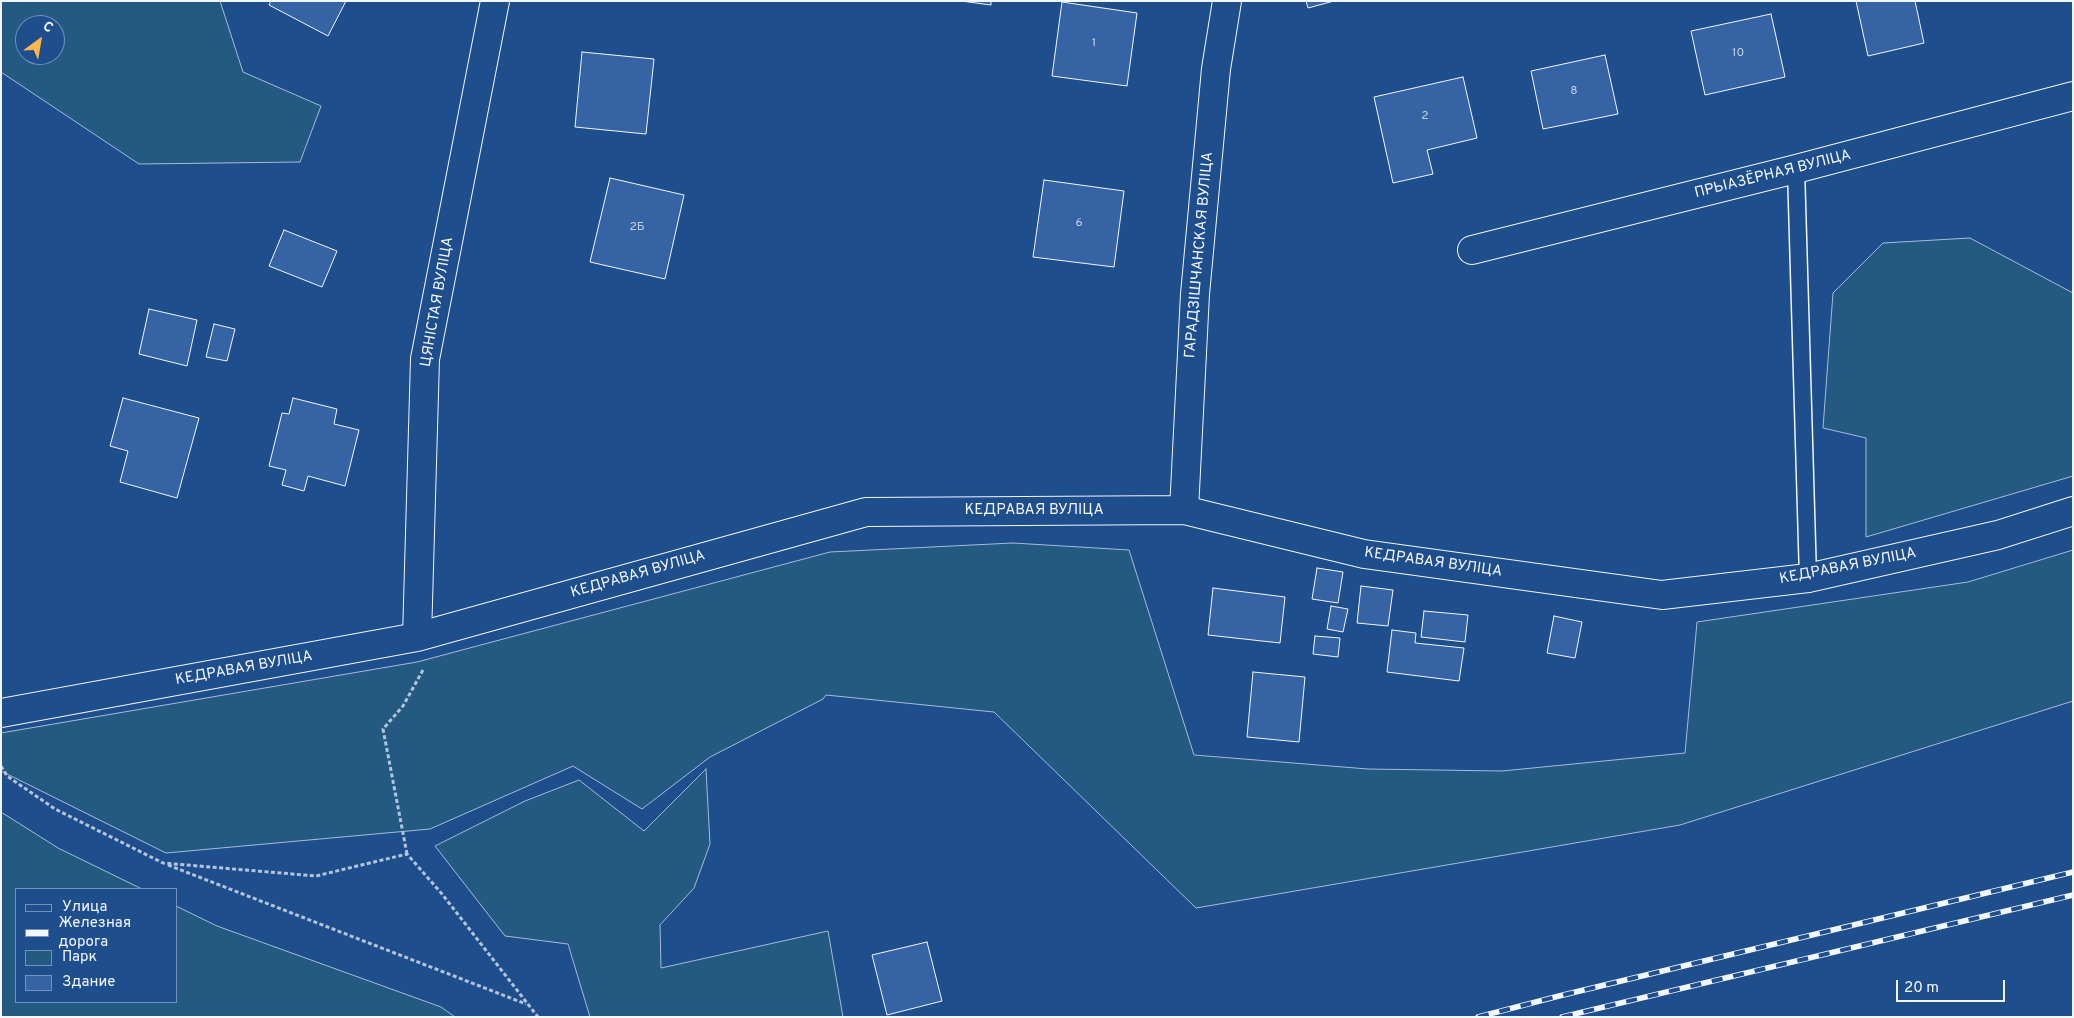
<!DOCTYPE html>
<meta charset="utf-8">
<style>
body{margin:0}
#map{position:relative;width:2074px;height:1018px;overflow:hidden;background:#1f4e8c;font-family:Overpass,sans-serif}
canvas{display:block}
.frame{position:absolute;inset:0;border:2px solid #f2f6ff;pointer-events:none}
.legend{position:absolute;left:15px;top:888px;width:162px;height:115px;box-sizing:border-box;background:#1f4e8c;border:1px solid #7391ba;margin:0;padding:6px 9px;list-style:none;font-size:15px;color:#f2f6ff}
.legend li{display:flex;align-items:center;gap:10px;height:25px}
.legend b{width:25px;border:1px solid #7391ba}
.north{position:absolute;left:15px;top:15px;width:50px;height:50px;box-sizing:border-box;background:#1f4e8c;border:1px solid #7391ba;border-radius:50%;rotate:32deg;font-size:14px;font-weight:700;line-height:20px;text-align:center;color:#f2f6ff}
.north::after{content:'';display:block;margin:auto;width:18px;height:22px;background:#ffb74d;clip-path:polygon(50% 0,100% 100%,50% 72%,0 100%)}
.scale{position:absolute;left:1896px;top:980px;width:109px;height:22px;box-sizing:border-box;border:2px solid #f2f6ff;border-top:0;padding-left:6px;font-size:15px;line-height:18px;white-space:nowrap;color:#f2f6ff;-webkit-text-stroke:4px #1f4e8c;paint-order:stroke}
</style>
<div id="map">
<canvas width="2074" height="1018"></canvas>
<div class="frame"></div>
<ul class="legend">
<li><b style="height:6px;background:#1f4e8c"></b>Улица</li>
<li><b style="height:6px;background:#f2f6ff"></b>Железная дорога</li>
<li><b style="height:14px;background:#245a82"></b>Парк</li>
<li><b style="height:14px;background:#3563a3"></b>Здание</li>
</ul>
<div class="north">С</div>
<div class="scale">20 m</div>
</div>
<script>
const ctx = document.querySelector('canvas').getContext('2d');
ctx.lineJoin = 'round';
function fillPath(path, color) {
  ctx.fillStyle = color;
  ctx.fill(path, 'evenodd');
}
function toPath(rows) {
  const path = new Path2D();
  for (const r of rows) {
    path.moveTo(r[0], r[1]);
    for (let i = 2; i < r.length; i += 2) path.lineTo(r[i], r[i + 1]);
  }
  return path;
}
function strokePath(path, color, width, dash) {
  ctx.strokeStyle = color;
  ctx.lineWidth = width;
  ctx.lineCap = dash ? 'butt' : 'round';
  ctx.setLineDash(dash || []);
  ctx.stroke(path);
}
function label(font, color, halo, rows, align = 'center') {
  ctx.font = font + ' Overpass,sans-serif';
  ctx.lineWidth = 4;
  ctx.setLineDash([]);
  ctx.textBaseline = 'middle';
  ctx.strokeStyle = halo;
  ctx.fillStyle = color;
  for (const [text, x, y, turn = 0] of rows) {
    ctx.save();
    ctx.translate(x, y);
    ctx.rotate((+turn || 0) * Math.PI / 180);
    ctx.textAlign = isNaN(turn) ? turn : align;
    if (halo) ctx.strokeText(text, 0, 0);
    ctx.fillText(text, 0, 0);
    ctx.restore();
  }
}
const green = toPath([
 [1,1,220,1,243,72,321,106,300,162,139,164,1,72,1,1],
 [25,25,55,25,55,55,25,55,25,25],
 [1970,238,2073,293,2073,476,1866,537,1866,438,1823,428,1833,293,1883,243,1970,238],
 [1013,543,1129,550,1194,755,1368,769,1502,771,1685,753,1697,622,1968,582,2073,550,2073,701,1680,825,1196,908,994,712,826,695,823,699,710,757,642,809,573,766,430,829,166,853,1,771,1,733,417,662,830,552,1013,543],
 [706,769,710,844,694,888,660,925,661,968,828,931,843,1017,590,1017,568,944,505,936,435,846,525,801,579,780,644,831,706,769],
 [1,812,58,848,142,889,16,889,16,1002,176,1002,176,906,217,926,441,1007,455,1017,1,1017,1,812]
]);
fillPath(green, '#245a82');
strokePath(green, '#a8bbd7', 1);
const building = toPath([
 [271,1,346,1,328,36,269,5,271,1],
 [961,1,991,1,991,5,961,1],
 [1306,1,1334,1,1308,8,1306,1],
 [1856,1,1915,1,1924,43,1868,56,1856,1],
 [1062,2,1137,13,1127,86,1052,76,1062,2],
 [1771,14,1785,77,1705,95,1691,31,1771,14],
 [582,52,654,59,646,134,575,127,582,52],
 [1605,55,1618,114,1543,129,1531,71,1605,55],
 [1463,77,1477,138,1427,150,1433,174,1393,183,1374,97,1463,77],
 [610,178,684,195,665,279,590,262,610,178],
 [1044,180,1124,191,1114,267,1033,257,1044,180],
 [284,230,337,251,322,287,269,266,284,230],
 [149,309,197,320,187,366,139,354,149,309],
 [214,324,235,329,227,361,206,357,214,324],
 [123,398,199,418,177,498,120,482,128,451,110,446,123,398],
 [293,398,337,409,334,424,359,430,345,486,308,476,304,491,282,485,286,470,269,466,282,413,289,414,293,398],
 [1317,568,1343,572,1338,603,1312,599,1317,568],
 [1361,586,1393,590,1388,626,1357,623,1361,586],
 [1213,588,1285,597,1280,643,1208,635,1213,588],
 [1331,606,1348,609,1343,632,1327,629,1331,606],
 [1424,611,1468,615,1465,642,1421,637,1424,611],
 [1554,616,1582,622,1575,658,1547,653,1554,616],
 [1392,630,1416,633,1415,643,1464,648,1459,681,1387,672,1392,630],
 [1315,636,1340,638,1338,657,1313,654,1315,636],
 [1253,672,1305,677,1299,742,1247,737,1253,672],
 [927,942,942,1001,887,1015,872,955,927,942]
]);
fillPath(building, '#3563a3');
strokePath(building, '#f2f6ff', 1);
const service = toPath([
 [1796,169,1808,578]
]);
const minor = toPath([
 [1472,250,1796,169,2073,96],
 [1184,510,1195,294,1216,69,1227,1],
 [417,637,425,359,495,1],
 [1,713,417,637,866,512,1184,510,1364,554,1662,595,1808,578,1998,535,2073,511]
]);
strokePath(service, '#f2f6ff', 19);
strokePath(minor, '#f2f6ff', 30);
strokePath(toPath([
 [1,766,7,776,55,809,163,863,316,876,407,854,442,894,538,1017],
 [407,854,383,729,403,706,423,670],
 [168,865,526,1004]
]), '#b3c4dc', 3, [4, 2.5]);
strokePath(service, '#1f4e8c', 16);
strokePath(minor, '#1f4e8c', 28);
const rail = toPath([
 [1478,1017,1559,996,2073,872],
 [1562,1017,2073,895]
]);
strokePath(rail, '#f2f6ff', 5.5);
strokePath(rail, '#1f4e8c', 4, [11]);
label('12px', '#c3d1e8', null, [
 ["1",1094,44],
 ["10",1738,54],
 ["8",1574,92],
 ["2",1425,117],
 ["6",1079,224],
 ["2Б",637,228]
]);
label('15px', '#f2f6ff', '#1f4e8c', [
 ["ПРЫАЗЁРНАЯ ВУЛІЦА",1773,175,-14],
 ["ГАРАДЗІШЧАНСКАЯ ВУЛІЦА",1200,255,-85],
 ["ЦЯНІСТАЯ ВУЛІЦА",438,302,-80],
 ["КЕДРАВАЯ ВУЛІЦА",1034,511],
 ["КЕДРАВАЯ ВУЛІЦА",1433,563,8],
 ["КЕДРАВАЯ ВУЛІЦА",1848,567,-11],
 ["КЕДРАВАЯ ВУЛІЦА",638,575,-16],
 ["КЕДРАВАЯ ВУЛІЦА",244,669,-10]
]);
</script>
